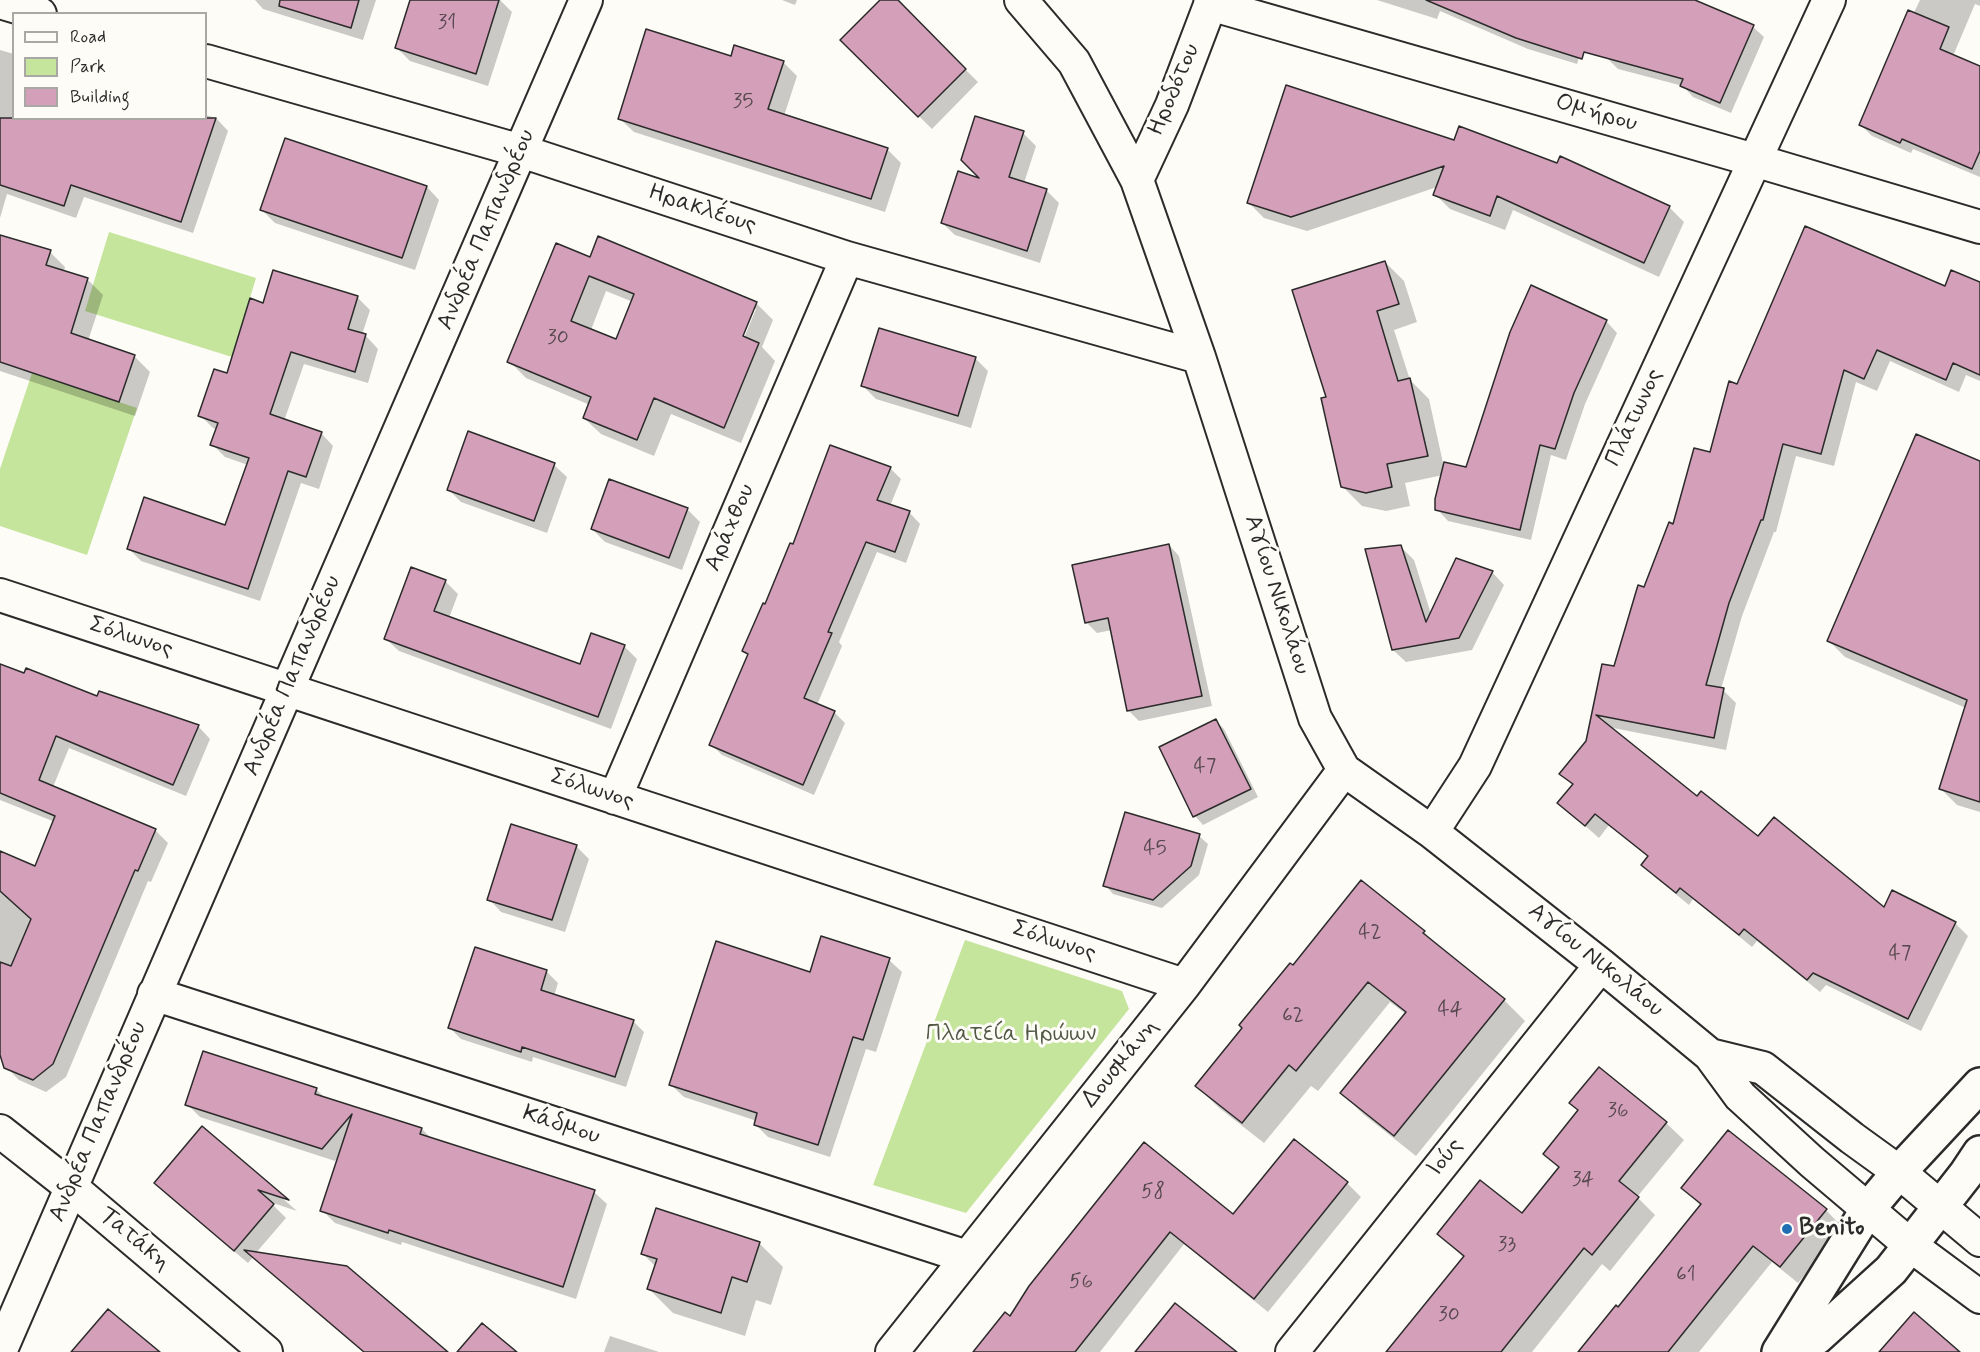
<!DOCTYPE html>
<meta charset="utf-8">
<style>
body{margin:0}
#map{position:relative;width:1980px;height:1352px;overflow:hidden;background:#fdfcf7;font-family:Mynerve,sans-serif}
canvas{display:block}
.legend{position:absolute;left:12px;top:12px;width:195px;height:108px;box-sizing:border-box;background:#fdfcf7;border:2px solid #a9a8a5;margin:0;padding:8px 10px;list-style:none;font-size:18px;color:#2b2b2b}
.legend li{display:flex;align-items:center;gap:12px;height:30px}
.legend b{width:30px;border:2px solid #a9a8a5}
</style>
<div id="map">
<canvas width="1980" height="1352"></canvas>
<ul class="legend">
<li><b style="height:8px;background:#fdfcf7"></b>Road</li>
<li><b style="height:16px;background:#c5e49c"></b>Park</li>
<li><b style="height:16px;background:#d49fb8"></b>Building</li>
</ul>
</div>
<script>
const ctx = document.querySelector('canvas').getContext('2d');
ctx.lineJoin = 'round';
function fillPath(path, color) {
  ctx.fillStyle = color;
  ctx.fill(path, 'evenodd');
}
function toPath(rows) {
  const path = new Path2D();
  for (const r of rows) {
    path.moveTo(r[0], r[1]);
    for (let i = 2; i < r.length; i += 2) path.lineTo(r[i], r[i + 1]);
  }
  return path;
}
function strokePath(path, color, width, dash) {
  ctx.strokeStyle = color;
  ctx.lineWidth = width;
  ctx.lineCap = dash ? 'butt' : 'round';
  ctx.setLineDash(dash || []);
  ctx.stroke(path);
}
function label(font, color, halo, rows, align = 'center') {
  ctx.font = font + ' Mynerve,sans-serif';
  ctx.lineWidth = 6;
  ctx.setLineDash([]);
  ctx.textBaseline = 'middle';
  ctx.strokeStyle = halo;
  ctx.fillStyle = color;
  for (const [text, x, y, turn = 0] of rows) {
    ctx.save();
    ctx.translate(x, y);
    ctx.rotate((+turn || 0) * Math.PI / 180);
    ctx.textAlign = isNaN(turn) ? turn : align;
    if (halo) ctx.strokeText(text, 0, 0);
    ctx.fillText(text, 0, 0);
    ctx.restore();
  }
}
fillPath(toPath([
 [109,232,256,278,232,357,85,311],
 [32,373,137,408,87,555,0,526,0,469],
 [965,940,1122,991,1129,1009,966,1213,873,1185]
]), '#c5e49c');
fillPath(toPath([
 [255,0,376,0,363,40,263,9],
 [412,0,500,0,512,12,488,86,410,61,397,48],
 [782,0,797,0,795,5],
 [882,0,895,0,978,82,932,129,842,40],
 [1377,0,1597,0,1577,64,1528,49,1440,11,1437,19],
 [1632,0,1695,0,1753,27,1764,37,1731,113,1693,97,1683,86,1618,69,1607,58],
 [1920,0,1980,0,1980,6,1975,4,1953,56,1980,68,1980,177,1913,149,1911,153,1872,136,1860,124],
 [0,50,14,54,14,118,206,118,206,115,216,118,228,131,193,233,84,197,76,218,7,194,0,218],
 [732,58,783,62,797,76,784,116,887,149,901,163,885,212,634,132,619,118],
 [1023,133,1036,146,1024,183,1046,190,1059,203,1040,263,955,235,942,223,984,181],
 [1455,142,1669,207,1684,222,1659,277,1513,210,1505,230,1450,209,1435,194,1437,187,1307,231,1264,218,1249,203],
 [427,187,439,200,415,270,275,223,262,210],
 [599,238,756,303,773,320,762,347,775,361,741,443,671,414,654,456,601,434,584,418,590,405,526,378,509,361,591,259],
 [606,291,633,302,617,341,591,330],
 [753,309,756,309,742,343,739,342],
 [50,252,65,267,64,272,87,279,103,295,88,341,134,356,150,372,135,416,0,371,0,275],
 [1385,262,1404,281,1417,322,1394,330,1410,380,1429,399,1443,463,1467,469,1606,321,1617,333,1585,404,1566,460,1551,455,1531,540,1448,521,1437,509,1443,475,1405,483,1410,506,1386,511,1362,506,1343,487,1327,398],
 [1980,284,1980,381,1966,375,1959,392,1890,361,1877,391,1856,382,1834,466,1796,456,1776,532,1774,532,1742,616,1721,689,1723,690,1736,703,1726,750,1608,727,1697,799,1758,838,1884,909,1955,923,1968,936,1921,1031,1826,985,1820,992,1757,941,1752,947,1693,899,1689,905,1656,878,1643,865,1649,858,1609,825,1599,838,1559,803,1573,786,1561,774,1587,742,1603,665,1615,668,1645,589,1711,454,1738,386,1945,288],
 [357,297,370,310,362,335,366,336,378,349,368,383,304,364,284,421,321,433,333,446,319,489,301,483,260,601,141,561,128,548,226,526,248,465,225,457,212,444,217,430,213,428,200,415,227,375,264,304],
 [975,358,988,371,971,428,876,399,863,386],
 [1980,463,1980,812,1957,805,1941,789,1966,708,1845,657,1829,641],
 [554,465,567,477,547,533,461,502,448,489],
 [890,468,901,479,890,506,909,512,920,524,906,563,877,552,839,642,842,646,817,705,834,712,845,723,814,795,722,755,711,744,749,656,744,651,794,546],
 [687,509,700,522,682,570,605,542,592,529],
 [1169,545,1179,556,1212,706,1139,721,1128,710,1112,630,1097,633,1086,622],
 [1401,547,1414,560,1431,614,1492,572,1504,585,1472,650,1406,662,1393,650],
 [445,581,458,594,449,618,581,666,624,646,637,659,611,729,399,651,386,639],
 [0,666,98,698,198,726,210,739,186,796,69,748,53,787,155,830,168,843,151,882,148,881,66,1077,46,1092,19,1080,6,1067,0,1050,0,855,36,868,55,822,0,800],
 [1216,721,1224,729,1258,797,1203,825,1195,816,1161,747],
 [1199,836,1208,844,1199,875,1162,908,1113,894,1105,885],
 [576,846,589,859,565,932,501,912,489,899],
 [1424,932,1441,949,1504,1000,1525,1021,1416,1156,1363,1114,1342,1093,1406,1014,1390,1002,1318,1091,1311,1086,1264,1143,1218,1107,1197,1086,1293,967],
 [476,948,547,972,558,983,554,996,633,1021,644,1032,626,1087,533,1057,532,1062,461,1039,450,1028],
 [889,960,902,972,876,1052,866,1049,830,1157,768,1137,755,1124,757,1121,684,1097,671,1085,811,974],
 [1599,1069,1666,1123,1684,1140,1637,1197,1655,1215,1610,1271,1602,1264,1532,1352,1388,1352,1464,1258,1439,1234,1522,1215,1560,1169,1545,1154,1580,1111],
 [316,1089,326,1099,422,1129,432,1139,594,1192,607,1204,576,1299,402,1242,401,1245,335,1223,322,1210,340,1155,335,1161,200,1117,187,1104],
 [202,1128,297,1211,270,1202,286,1218,255,1254,446,1352,365,1352,253,1257,248,1263,168,1196,156,1183],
 [1144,1144,1233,1216,1347,1183,1361,1197,1268,1312,1184,1244,1100,1352,975,1352,1010,1318],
 [1683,1188,1826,1210,1843,1228,1798,1283,1772,1262,1699,1352,1589,1352,1618,1309,1701,1206],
 [759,1243,783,1267,771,1305,756,1300,745,1336,673,1313,649,1289,656,1267,643,1254],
 [610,1336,659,1352,604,1352]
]), '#0003');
const building = toPath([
 [280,0,359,0,351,28,279,6,280,0],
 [410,0,499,0,476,74,395,48,410,0],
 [880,0,898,0,966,69,918,117,840,40,880,0],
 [1426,0,1695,0,1754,25,1720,103,1680,86,1683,79,1584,52,1582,59,1516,38,1426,0],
 [1908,10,1949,27,1940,49,1980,66,1980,151,1972,169,1902,139,1900,143,1859,125,1908,10],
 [646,29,731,56,734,45,784,61,768,109,888,148,871,199,618,119,646,29],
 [1286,85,1454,140,1459,126,1557,163,1560,156,1670,206,1644,263,1497,196,1490,216,1433,195,1444,166,1291,217,1247,203,1286,85],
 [975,116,1024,131,1009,177,1047,189,1027,251,941,223,958,171,979,178,961,160,975,116],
 [0,118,216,118,181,222,71,185,64,206,0,185,0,118],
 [285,138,427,186,402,258,260,210,285,138],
 [1805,226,1945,286,1951,270,1980,282,1980,375,1953,363,1946,380,1877,350,1864,379,1844,370,1821,454,1783,444,1763,520,1761,520,1729,603,1706,685,1724,688,1714,738,1596,715,1697,796,1701,791,1758,836,1774,817,1884,907,1892,890,1956,922,1908,1019,1813,973,1807,980,1744,929,1739,935,1680,888,1676,893,1641,865,1648,856,1595,814,1585,826,1557,803,1573,784,1559,774,1586,741,1602,664,1614,666,1638,585,1644,587,1669,522,1673,524,1694,448,1710,452,1729,381,1737,384,1805,226],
 [0,235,51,250,46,265,88,278,71,333,135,355,119,402,0,362,0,235],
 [598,236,757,302,743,336,759,343,724,428,654,398,637,440,583,418,591,397,507,362,556,243,590,257,598,236],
 [589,276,634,294,616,339,571,321,589,276],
 [1385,261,1399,304,1377,311,1398,381,1410,378,1428,456,1387,464,1392,487,1366,493,1341,487,1321,398,1326,397,1292,290,1385,261],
 [273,270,358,296,348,329,366,334,355,372,291,352,270,414,322,432,306,477,288,471,248,589,127,549,144,497,225,525,249,458,210,445,218,423,198,416,214,369,227,373,250,298,263,303,273,270],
 [1531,285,1607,320,1574,393,1555,449,1540,445,1520,530,1435,510,1435,499,1444,462,1466,467,1510,332,1531,285],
 [879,328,976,357,958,416,861,386,879,328],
 [468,431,555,463,534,521,447,490,468,431],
 [1916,434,1980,461,1980,802,1939,789,1967,700,1827,641,1916,434],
 [830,445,891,467,877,500,910,511,895,552,866,542,828,632,832,633,804,698,835,711,803,785,709,745,748,654,742,651,763,603,765,604,790,543,793,544,830,445],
 [609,479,688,508,669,558,591,529,609,479],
 [1169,544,1202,696,1127,711,1108,618,1085,623,1072,565,1169,544],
 [1401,545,1426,622,1456,558,1493,571,1459,638,1392,650,1365,549,1401,545],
 [411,567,446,580,434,611,580,664,591,633,625,645,598,717,384,639,411,567],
 [0,664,24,673,26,668,97,696,99,691,199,725,173,785,56,736,39,780,156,829,138,871,135,870,53,1064,33,1080,4,1068,0,1055,0,962,11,966,31,919,0,891,0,851,35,866,55,816,0,793,0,664],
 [1216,719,1251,789,1193,817,1159,747,1216,719],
 [1125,812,1200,834,1191,866,1153,900,1103,886,1125,812],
 [511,824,577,845,552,920,487,900,511,824],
 [1361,880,1425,931,1423,933,1505,999,1394,1136,1340,1093,1406,1012,1368,982,1296,1071,1289,1065,1242,1123,1195,1086,1242,1028,1239,1025,1290,963,1293,965,1361,880],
 [821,936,890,958,863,1040,853,1037,818,1145,754,1125,757,1113,669,1085,716,941,810,972,821,936],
 [475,947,547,970,541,990,634,1020,615,1077,522,1047,521,1052,448,1028,475,947],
 [203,1051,317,1088,315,1094,422,1128,420,1134,595,1190,563,1287,389,1230,388,1233,320,1211,352,1114,322,1149,185,1105,203,1051],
 [1599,1067,1667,1122,1619,1181,1639,1197,1592,1255,1584,1248,1501,1352,1386,1352,1464,1256,1437,1234,1480,1180,1522,1213,1559,1167,1543,1154,1578,1110,1569,1103,1599,1067],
 [202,1126,289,1200,258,1190,274,1204,234,1251,154,1183,202,1126],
 [1728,1130,1827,1209,1780,1267,1753,1246,1668,1352,1578,1352,1616,1305,1618,1307,1701,1204,1681,1188,1728,1130],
 [1294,1139,1348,1182,1254,1299,1170,1232,1075,1352,973,1352,1005,1312,1010,1316,1029,1286,1144,1142,1233,1214,1294,1139],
 [656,1208,760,1242,747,1282,732,1277,721,1313,647,1289,657,1259,641,1254,656,1208],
 [244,1250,347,1266,448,1352,364,1352,244,1250],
 [1175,1303,1237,1352,1135,1352,1175,1303],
 [108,1309,160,1352,71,1352,108,1309],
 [1914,1312,1960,1352,1879,1352,1914,1312],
 [482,1323,517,1352,457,1352,482,1323]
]);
fillPath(building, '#d49fb8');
strokePath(building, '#2b2b2b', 1.5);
const minor = toPath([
 [1021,0,1074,62,1137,180,1199,357,1315,718,1344,770,1432,832,1601,965,1710,1055,1740,1096,1812,1162,1910,1245,1980,1297],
 [0,2,40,14],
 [1210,4,1754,160,1980,227],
 [206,61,521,151,847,258,1199,357],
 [1137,180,1172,105,1212,0],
 [0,595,1184,985],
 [615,798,847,258],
 [1432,832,1475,766,1829,0],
 [154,994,967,1257],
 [1710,1055,1763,1068,1852,1138,1899,1172,1980,1240],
 [0,1131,71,1187,266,1352],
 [0,1352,586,0],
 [892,1352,1184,985,1344,770],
 [1292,1352,1601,965]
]);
const major = toPath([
 [1779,1352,1868,1209,1899,1172,1980,1085],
 [1797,1352,1817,1337,1891,1270,1966,1174,1980,1153]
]);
strokePath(minor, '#2b2b2b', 36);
strokePath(major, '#2b2b2b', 38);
strokePath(minor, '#fdfcf7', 32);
strokePath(major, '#fdfcf7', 33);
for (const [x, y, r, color] of [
 [1787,1229,6,"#1f6fb2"]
]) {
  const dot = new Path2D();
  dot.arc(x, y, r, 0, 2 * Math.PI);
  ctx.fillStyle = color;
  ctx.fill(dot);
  strokePath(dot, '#fdfcf7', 2);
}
label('21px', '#55484e', null, [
 ["31",447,24],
 ["35",743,103],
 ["30",558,339],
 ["47",1205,768],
 ["45",1155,850],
 ["42",1370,934],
 ["47",1900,955],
 ["44",1450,1011],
 ["62",1293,1017],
 ["36",1618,1112],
 ["34",1583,1181],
 ["58",1153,1193],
 ["33",1507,1246],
 ["61",1686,1276],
 ["56",1081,1283],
 ["30",1449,1316]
]);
label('24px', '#2b2b2b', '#fdfcf7', [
 ["Ηροδότου",1175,90,-67],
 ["Ομήρου",1596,114,16],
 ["Ηρακλέους",702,210,18],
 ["Ανδρέα Παπανδρέου",487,230,-67],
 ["Πλάτωνος",1635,418,-65],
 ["Αράχθου",731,528,-67],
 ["Αγίου Νικολάου",1276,595,72],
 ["Σόλωνος",131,638,18],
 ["Ανδρέα Παπανδρέου",293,676,-67],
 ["Σόλωνος",592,790,18],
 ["Σόλωνος",1054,942,18],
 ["Αγίου Νικολάου",1595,961,39],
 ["Δουσμάνη",1121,1064,-51],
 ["Ανδρέα Παπανδρέου",99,1122,-67],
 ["Κάδμου",561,1126,18],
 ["Ιούς",1446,1158,-51],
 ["Τατάκη",134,1240,40]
]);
label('24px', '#525947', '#fdfcf7', [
 ["Πλατεία Ηρώων",1011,1035]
]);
label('bold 24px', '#2b2b2b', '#fdfcf7', [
 ["Benito",1799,1229]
], 'left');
</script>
